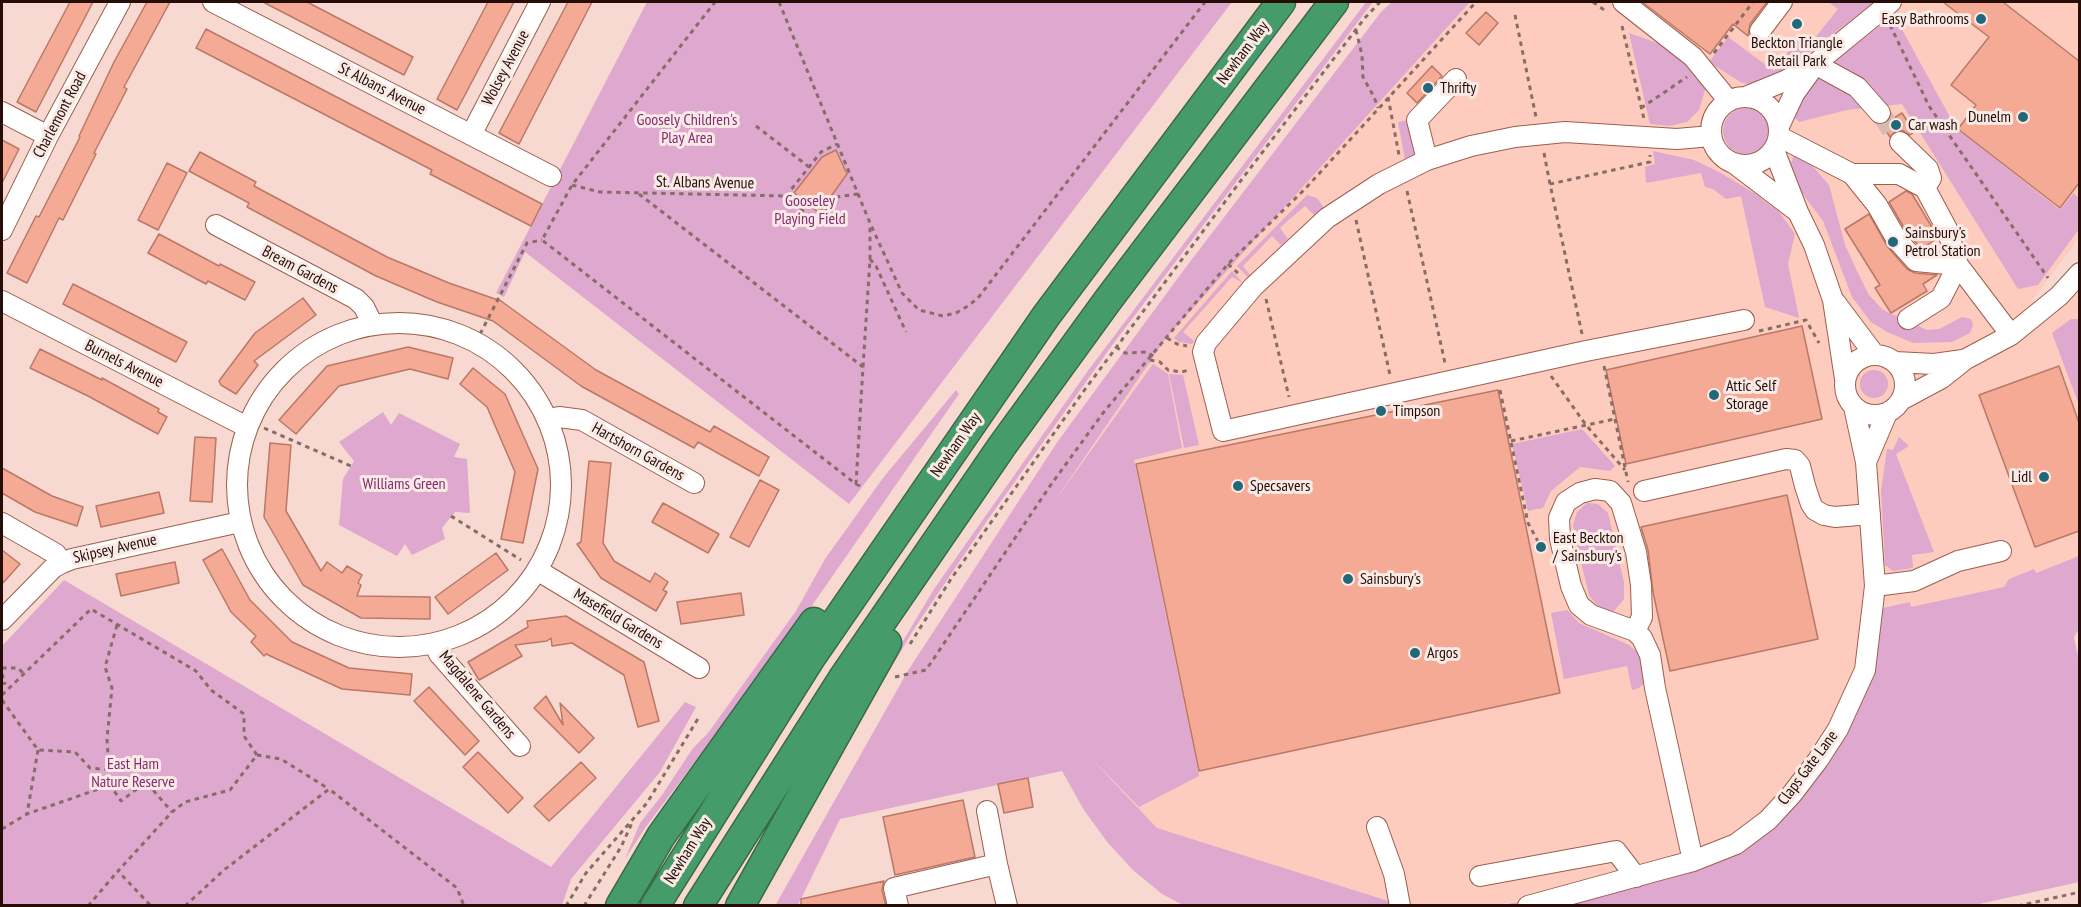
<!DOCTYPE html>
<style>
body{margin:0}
#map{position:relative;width:2081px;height:907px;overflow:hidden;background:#f7d9d1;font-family:"PT Sans Narrow",sans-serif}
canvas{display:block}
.frame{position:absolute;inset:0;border:3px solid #260d07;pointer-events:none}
</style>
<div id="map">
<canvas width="2081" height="907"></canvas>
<div class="frame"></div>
</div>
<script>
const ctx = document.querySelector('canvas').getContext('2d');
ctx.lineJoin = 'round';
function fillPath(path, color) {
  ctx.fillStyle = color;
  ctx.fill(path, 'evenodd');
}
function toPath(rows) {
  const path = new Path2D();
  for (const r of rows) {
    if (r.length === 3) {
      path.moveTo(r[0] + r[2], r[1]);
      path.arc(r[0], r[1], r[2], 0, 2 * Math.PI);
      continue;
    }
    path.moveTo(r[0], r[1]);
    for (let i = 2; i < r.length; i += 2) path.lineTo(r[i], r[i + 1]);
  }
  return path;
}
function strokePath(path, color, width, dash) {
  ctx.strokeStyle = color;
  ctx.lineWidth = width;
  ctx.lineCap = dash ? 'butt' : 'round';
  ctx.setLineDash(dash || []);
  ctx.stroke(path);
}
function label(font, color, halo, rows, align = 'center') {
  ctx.font = font + ' "PT Sans Narrow",sans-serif';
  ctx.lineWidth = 6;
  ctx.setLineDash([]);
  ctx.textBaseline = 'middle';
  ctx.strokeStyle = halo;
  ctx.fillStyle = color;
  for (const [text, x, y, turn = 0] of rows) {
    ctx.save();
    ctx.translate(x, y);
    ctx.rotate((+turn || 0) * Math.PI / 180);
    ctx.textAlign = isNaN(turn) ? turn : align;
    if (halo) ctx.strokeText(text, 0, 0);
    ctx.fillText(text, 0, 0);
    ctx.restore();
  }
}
fillPath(toPath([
 [1470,2,2079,2,2079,238,2031,302,2079,280,2079,596,1877,644,1863,697,1845,738,1815,775,1700,867,1497,905,1401,906,1157,828,1044,707,1039,524,1167,337]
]), '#fdccbf');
fillPath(toPath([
 [647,2,1232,2,849,504,525,252,504,297,496,293],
 [1366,2,1373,2,1113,344,989,518,914,629,820,788,808,801,934,589,1087,372],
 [1392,2,1470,2,1167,337,1052,505,1153,364,1168,374,1182,448,1134,460,1199,776,1139,807,1087,754,1157,828,1401,905,1183,905,1162,894,1133,870,1108,843,1084,810,1062,771,840,819,798,905,775,906,909,669,1058,441,1186,267,1381,12],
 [1828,2,1873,3,1776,78,1757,85,1742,83,1709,62,1728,37,1774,71,1800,36,1811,43,1838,9],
 [1894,15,1956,128,2060,210,2074,193,2079,199,2079,229,2038,285,2018,289,1902,104,1847,110,1799,122,1781,103],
 [1629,33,1666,46,1690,63,1706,87,1699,110,1687,122,1669,126,1650,124],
 [1746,131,23],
 [1408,120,1416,155,1405,160,1398,122],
 [1653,151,1694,160,1721,173,1754,193,1779,212,1795,234,1788,264,1799,318,1765,307,1741,196,1726,199,1713,189,1705,187,1701,173,1646,183,1645,167,1655,164],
 [1794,154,1808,161,1829,185,1845,245,1856,269,1869,295,1883,310,1927,330,1939,329,1962,317,1971,319,1973,325,1970,333,1952,342,1913,343,1887,332,1871,322,1852,297,1823,221,1799,189,1790,166],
 [1307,195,1317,198,1324,208,1315,216,1305,206,1283,225,1280,228,1288,239,1281,245,1272,236,1243,266,1250,275,1248,277,1237,266],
 [1232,271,1243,283,1232,277,1183,332,1194,341,1192,344,1179,342,1174,338],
 [2071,319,2079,319,2079,405,2052,333],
 [1874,384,14],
 [1169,374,1183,375,1199,445,1184,448],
 [956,390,959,394,802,620,645,828,625,859,640,823,662,795,693,748,708,733,796,611,825,559,883,478],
 [383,412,391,425,399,413,460,444,454,457,467,459,470,513,455,512,442,528,445,539,412,555,405,544,397,556,339,525,343,479,354,461,339,442],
 [1582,429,1615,466,1610,471,1580,467,1551,491,1543,508,1528,511,1512,444],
 [1899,437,1909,446,1896,454,1934,552,1912,555,1913,568,1893,571,1885,565,1881,491,1887,449,1893,450],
 [1587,503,1598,504,1608,513,1624,582,1624,599,1613,612,1601,610,1589,595,1581,562,1573,525,1577,512],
 [2079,556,2079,629,2074,637,2080,667,2079,882,1970,906,1497,906,1700,867,1815,775,1845,738,1863,697,1877,644,1883,608,1910,602,1911,607,2004,587,2009,579,2034,569,2036,573],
 [64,580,551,867,685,702,696,707,660,772,571,879,562,905,2,905,2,646],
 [1567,610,1579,623,1629,645,1638,653,1646,673,1644,683,1639,688,1632,690,1627,666,1564,679,1551,613]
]), '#dea8cf');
const building = toPath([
 [70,2,93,2,36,112,17,102,70,2],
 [147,2,170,2,124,87,127,89,94,153,96,154,63,220,59,218,27,283,7,273,36,216,39,217,80,137,79,136,114,62,147,2],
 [263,2,307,2,413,57,404,75,263,2],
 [488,2,514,2,457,110,437,99,488,2],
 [568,2,592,2,519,144,499,133,568,2],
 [1642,2,1767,2,1750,24,1748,36,1733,24,1710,54,1642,2],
 [1943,2,2003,2,2079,61,2079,183,2060,208,1958,129,1976,105,1951,85,1989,37,1943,2],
 [1486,12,1498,23,1479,45,1466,33,1486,12],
 [206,29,542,204,531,226,430,174,432,170,196,48,206,29],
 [1432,66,1442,76,1417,103,1407,93,1432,66],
 [1902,113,1914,132,1910,135,1903,131,1897,130,1890,137,1882,125,1888,122,1892,114,1894,118,1902,113],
 [2,140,19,149,2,183,2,140],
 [836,150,847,174,819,213,794,193,822,157,836,150],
 [200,152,256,182,254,186,387,257,449,283,501,301,596,370,710,432,714,426,769,457,759,476,698,442,694,448,581,386,493,321,437,302,376,276,247,207,249,203,189,171,200,152],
 [167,163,187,173,158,230,138,220,167,163],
 [1906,191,1912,194,1936,234,1937,238,1926,246,1929,250,1922,249,1907,233,1889,202,1906,191],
 [1869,214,1887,246,1907,269,1915,273,1937,275,1923,284,1927,291,1891,313,1875,288,1880,285,1845,229,1869,214],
 [159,234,219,266,220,264,255,282,245,300,208,281,206,284,148,253,159,234],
 [73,284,187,342,176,362,63,304,73,284],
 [303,298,316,315,254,361,258,365,236,394,221,385,219,381,255,333,303,298],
 [1802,326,1822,419,1626,464,1606,370,1802,326],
 [408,347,453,358,448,379,410,369,339,386,296,434,279,420,327,366,408,347],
 [40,349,102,380,102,378,159,409,158,412,167,417,158,434,88,396,30,368,40,349],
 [2059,366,2079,423,2079,531,2035,547,1979,395,2059,366],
 [473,368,505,394,538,469,523,543,501,539,515,472,487,407,460,384,473,368],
 [1498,390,1560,693,1199,771,1136,464,1498,390],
 [195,437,216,438,212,502,190,501,195,437],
 [270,443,291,445,286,511,321,571,327,562,342,573,347,566,362,575,358,583,361,585,357,596,430,597,430,619,361,618,303,585,264,517,270,443],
 [589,461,611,463,603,543,614,561,650,582,655,573,668,582,663,590,667,592,656,611,601,578,577,544,581,542,589,461],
 [2,468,52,496,83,507,77,526,35,512,2,493,2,468],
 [760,480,779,490,749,547,730,537,760,480],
 [159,492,164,513,101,527,96,506,159,492],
 [1787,495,1818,639,1670,671,1653,592,1648,550,1641,527,1787,495],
 [663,503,719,534,708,553,652,522,663,503],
 [222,549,250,600,292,642,349,668,412,674,410,695,342,689,266,654,264,656,251,642,256,636,231,612,203,560,222,549],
 [2,550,20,564,2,584,2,550],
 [496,553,508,570,448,614,435,597,496,553],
 [175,562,179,583,121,596,116,574,175,562],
 [741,593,744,615,681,624,677,602,741,593],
 [566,616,644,662,659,721,638,727,624,675,572,643,552,646,551,638,547,641,515,645,522,656,479,680,468,662,528,627,527,621,566,616],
 [429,687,479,741,465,755,414,701,429,687],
 [546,696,563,725,560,703,594,738,579,753,534,708,546,696],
 [478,752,523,798,508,813,463,767,478,752],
 [581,762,596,778,549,821,534,806,581,762],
 [1028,778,1033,807,1004,813,998,784,1028,778],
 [963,800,975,857,895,875,883,817,963,800],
 [884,881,882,890,886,906,801,906,801,899,884,881]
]);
fillPath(building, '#f5aa95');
strokePath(building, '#ba7866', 1.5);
strokePath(toPath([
 [1880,113,1900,142]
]), '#d8bab3', 20, [20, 10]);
const minor = toPath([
 [213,2,551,176],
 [1623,2,1693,57,1728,100],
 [1760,31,1782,2],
 [1815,64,1857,87,1880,113],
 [1748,96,1787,80,1815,64,1891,2],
 [1745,131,34],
 [2,112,48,136],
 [1780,124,1794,94,1812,69],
 [471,135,540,2],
 [1711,136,1677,139,1565,132,1515,137,1471,146,1427,160,1379,184,1327,218,1253,287,1206,343,1203,352,1223,431,1586,351,1744,320],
 [1780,137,1852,174,1877,205,1897,240,1916,261,1958,265,2011,335],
 [1900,142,1928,169,1931,178,1925,188],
 [1774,150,1798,212,1814,245,1833,300,1845,379],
 [1427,160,1417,120,1456,79],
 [1735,164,1798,212],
 [1852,174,1899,174,1925,188,1947,229,1958,265,1941,298,1908,319],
 [216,225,356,299,364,307,373,325],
 [2,230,48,136,120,2],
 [2,301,247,427],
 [1835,302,1874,354],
 [399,485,162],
 [1875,385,30],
 [1895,362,1934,364,1963,360],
 [1901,400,1942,378,1966,359,2011,335,2059,296,2080,273],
 [547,419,559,417,582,420,694,483],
 [1866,462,1887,413],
 [1644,491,1786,459,1795,460,1800,466,1805,486,1811,504,1815,510,1824,515,1835,517,1870,514],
 [2,523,56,554,62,563,72,559,240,522],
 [537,570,699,668],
 [1875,586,1914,581,1958,561,2001,551],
 [2,620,53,568,62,563],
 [1635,631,1642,617,1641,585,1636,552,1621,503,1610,491,1595,489,1580,493,1566,502,1559,518,1560,539,1571,586,1579,605,1591,615,1635,631,1642,638,1650,655,1655,688,1693,861],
 [435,644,439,654,520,746],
 [987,811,997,864,1007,906],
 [1377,827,1394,874,1400,906],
 [1480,876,1616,851,1636,877],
 [898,906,894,888,997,864],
 [1528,906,1663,869,1693,861,1736,844,1768,820,1792,794,1818,760,1838,729,1865,670,1875,586,1866,462,1854,407]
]);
const highway = toPath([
 [620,906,661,836,814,622],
 [655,906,810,659,1046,316,1281,2],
 [698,906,843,678,1002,446,1108,300,1334,2],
 [740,906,887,643]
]);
strokePath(minor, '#9d5e4c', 22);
strokePath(highway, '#3a6947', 31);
strokePath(toPath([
 [779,2,870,223,902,293,919,310,943,316,956,313,968,306,978,298,1205,2],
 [1593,2,1607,12],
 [1515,15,1536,117],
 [1890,25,1929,106,2048,278],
 [1622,26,1644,119],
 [1356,30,1362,55,1363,77,1374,97,1378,108],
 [1714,53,1753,2],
 [1388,97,1399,155],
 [1641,108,1687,77],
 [756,126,809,167],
 [1544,153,1550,184],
 [572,185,600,192,786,196,817,223,836,197,858,194],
 [1407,191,1445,363],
 [639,194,863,367,856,484,542,240,572,185,715,2],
 [786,196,821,152,837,144],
 [1356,220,1390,375],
 [870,259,876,266,906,332],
 [1228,264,1240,275],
 [1266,299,1289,397],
 [1759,331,1806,320,1819,343],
 [1582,334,1550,184,1650,162,1650,155],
 [1167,338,1177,344,1187,346],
 [476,342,527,243,542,240],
 [1116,347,1125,353,1147,352,1153,356],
 [1150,360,1160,362,1168,370,1181,372,1189,370],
 [1604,366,1628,482],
 [863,367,870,259,870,225],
 [1551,376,1586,425,1625,470],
 [1500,390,1528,523,1541,547],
 [264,428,351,466],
 [1511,441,1615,419],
 [856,484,864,488],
 [451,516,521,560],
 [117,625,105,667,112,688,107,739,110,785,121,801,146,782,172,812],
 [910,644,951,579,1083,392,1239,183,1364,19,1380,2],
 [2,668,18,668,23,673],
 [2,674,5,683,2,684],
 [895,677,926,670,1050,486,1103,413,1228,264,1305,189,1476,2],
 [2,695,91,609,196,671,211,690,244,714,244,736,257,755,230,790,185,802,172,812,118,871,151,906],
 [2,700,38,750,75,752,90,768,110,770],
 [38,750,27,814,110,785],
 [257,755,281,759,329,789],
 [2,829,27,814],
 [88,906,118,871],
 [185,906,224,870,329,789,457,888,464,906],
 [566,906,586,873,647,803,699,717],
 [584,906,621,847,632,823],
 [2018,906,2080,892]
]), '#886d66', 3, [4.5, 4.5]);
strokePath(minor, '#fff', 20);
strokePath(highway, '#459b6a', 28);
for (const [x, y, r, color] of [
 [1981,19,6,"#236878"],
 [1797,24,6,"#236878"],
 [1428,88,6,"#236878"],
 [2023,117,6,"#236878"],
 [1896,125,6,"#236878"],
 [1893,242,6,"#236878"],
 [1714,395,6,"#236878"],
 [1381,411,6,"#236878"],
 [2044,477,6,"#236878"],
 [1238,486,6,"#236878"],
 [1541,547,6,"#236878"],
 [1348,579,6,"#236878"],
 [1415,653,6,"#236878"]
]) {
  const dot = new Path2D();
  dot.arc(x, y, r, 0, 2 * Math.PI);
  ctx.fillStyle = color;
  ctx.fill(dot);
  strokePath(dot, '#f9eae6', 2);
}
label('16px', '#260d07', '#f9eae6', [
 ["Easy Bathrooms",1969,19,"right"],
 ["Beckton Triangle",1797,43,"center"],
 ["Retail Park",1797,61,"center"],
 ["Thrifty",1440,88],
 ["Dunelm",2011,117,"right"],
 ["Car wash",1908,125],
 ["Sainsbury's",1905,233],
 ["Petrol Station",1905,251],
 ["Attic Self",1726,386],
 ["Storage",1726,404],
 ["Timpson",1393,411],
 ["Lidl",2032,477,"right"],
 ["Specsavers",1250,486],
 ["East Beckton",1553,538],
 ["/ Sainsbury's",1553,556],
 ["Sainsbury's",1360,579],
 ["Argos",1427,653]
], 'left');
label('16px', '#260d07', '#f9eae6', [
 ["Newham Way",1243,53,-53],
 ["Wolsey Avenue",506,68,-62],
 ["St Albans Avenue",382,89,27],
 ["Charlemont Road",60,115,-62],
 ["St. Albans Avenue",705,183,1],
 ["Bream Gardens",300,270,28],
 ["Burnels Avenue",124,364,27],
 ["Newham Way",956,445,-55],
 ["Hartshorn Gardens",638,452,29],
 ["Skipsey Avenue",115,549,-13],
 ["Masefield Gardens",618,619,31],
 ["Magdalene Gardens",477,695,50],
 ["Claps Gate Lane",1808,768,-53],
 ["Newham Way",688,851,-58]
]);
label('16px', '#842b73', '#f9eae6', [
 ["Goosely Children's",687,120],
 ["Play Area",687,138],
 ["Gooseley",810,201],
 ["Playing Field",810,219],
 ["Williams Green",404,484],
 ["East Ham",133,764],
 ["Nature Reserve",133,782]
]);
</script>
